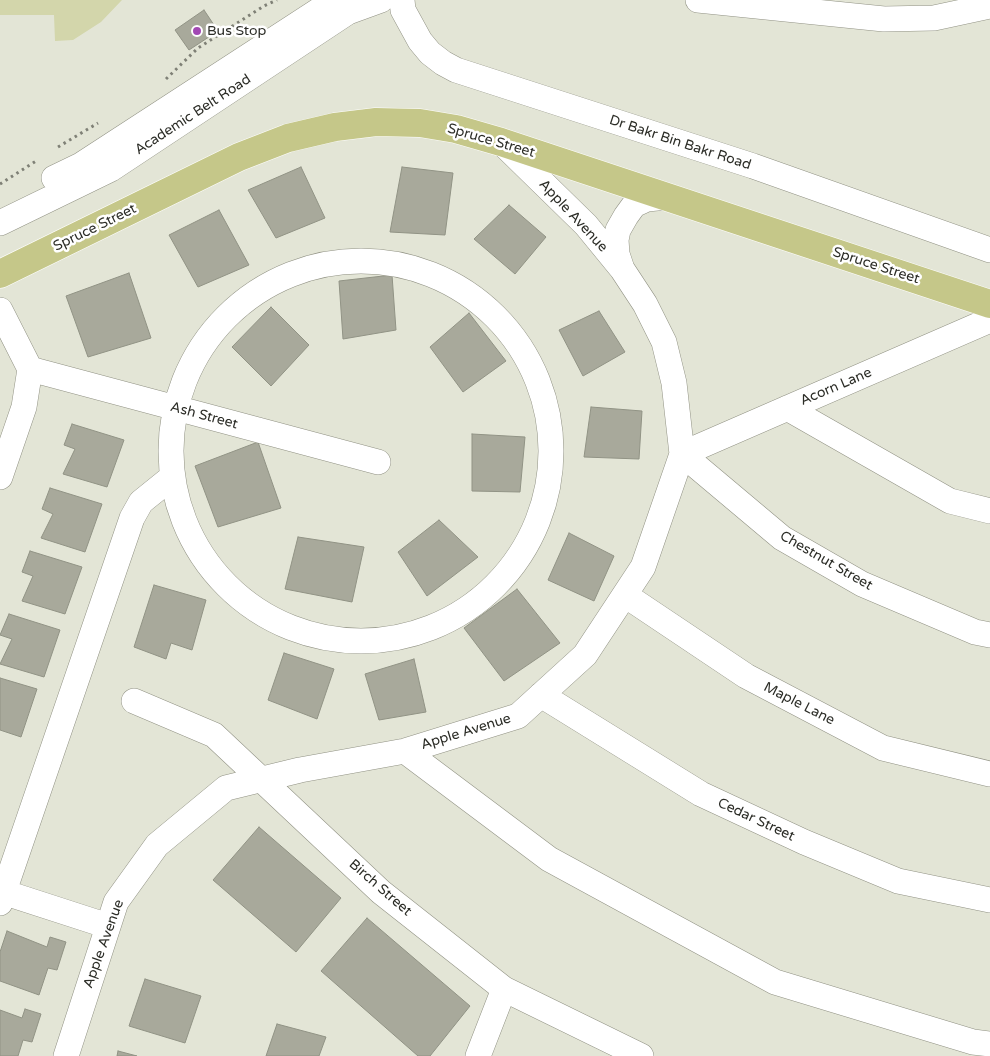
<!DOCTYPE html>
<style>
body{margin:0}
canvas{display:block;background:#e3e5d6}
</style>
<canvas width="990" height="1056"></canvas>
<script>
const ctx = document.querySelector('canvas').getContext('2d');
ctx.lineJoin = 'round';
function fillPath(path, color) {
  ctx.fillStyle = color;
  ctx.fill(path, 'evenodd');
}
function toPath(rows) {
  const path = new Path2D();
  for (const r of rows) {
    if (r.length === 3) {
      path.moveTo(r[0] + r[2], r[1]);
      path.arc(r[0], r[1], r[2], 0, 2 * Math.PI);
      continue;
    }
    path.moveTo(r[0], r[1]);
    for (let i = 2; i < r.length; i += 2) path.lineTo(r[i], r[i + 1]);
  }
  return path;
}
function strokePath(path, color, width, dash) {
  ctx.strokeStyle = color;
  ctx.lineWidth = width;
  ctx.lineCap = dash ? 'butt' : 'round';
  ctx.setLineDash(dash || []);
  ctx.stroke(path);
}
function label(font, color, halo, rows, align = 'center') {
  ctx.font = font + ' "Varela Round",sans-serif';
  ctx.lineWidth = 5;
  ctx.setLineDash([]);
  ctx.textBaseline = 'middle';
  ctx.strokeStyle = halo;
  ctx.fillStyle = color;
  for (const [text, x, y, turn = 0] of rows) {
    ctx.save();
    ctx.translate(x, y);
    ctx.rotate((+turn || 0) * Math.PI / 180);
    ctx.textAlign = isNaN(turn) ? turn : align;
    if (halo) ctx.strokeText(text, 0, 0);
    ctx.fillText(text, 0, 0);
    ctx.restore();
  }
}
fillPath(toPath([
 [0,0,122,0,101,22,73,40,55,41,54,15,0,15]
]), '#d3d6ab');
const building = toPath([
 [204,10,218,31,189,50,175,30,204,10],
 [301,167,325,218,276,238,248,190,301,167],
 [402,167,453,173,445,235,390,232,402,167],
 [509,205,546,237,515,274,474,239,509,205],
 [219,210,249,265,198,287,169,235,219,210],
 [129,273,151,338,88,357,66,296,129,273],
 [392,275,396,330,343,339,339,281,392,275],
 [271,307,309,345,271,386,232,347,271,307],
 [599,311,625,352,583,376,559,330,599,311],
 [469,313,506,361,463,392,430,347,469,313],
 [591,407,642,411,639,459,584,457,591,407],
 [72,424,124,440,107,487,63,474,75,449,64,445,72,424],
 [472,434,525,437,520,492,472,491,472,434],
 [258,442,281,508,218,527,195,466,258,442],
 [50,488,102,504,85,552,41,538,53,514,42,509,50,488],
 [439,520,478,557,427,596,398,552,439,520],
 [569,533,614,556,594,601,548,580,569,533],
 [298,537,364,547,352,602,285,589,298,537],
 [30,551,82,567,65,614,22,601,33,576,22,572,30,551],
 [154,585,206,600,192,650,171,643,166,659,134,647,154,585],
 [517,589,560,643,504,681,464,628,517,589],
 [9,614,60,630,44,677,0,664,12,639,0,635,9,614],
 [284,653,334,669,317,719,268,700,284,653],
 [414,659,426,712,379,720,365,674,414,659],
 [0,678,37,689,21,737,0,730,0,678],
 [259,827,341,898,296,952,213,880,259,827],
 [367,918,470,1006,430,1056,418,1056,321,971,367,918],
 [7,931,47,947,50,937,66,942,57,970,48,968,39,995,0,981,0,952,7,931],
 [145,979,201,996,185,1043,129,1026,145,979],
 [25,1009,41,1014,32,1042,23,1040,18,1056,0,1056,0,1010,22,1018,25,1009],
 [277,1024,326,1037,319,1056,266,1056,277,1024],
 [118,1051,137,1056,117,1056,118,1051]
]);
fillPath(building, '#a8a99b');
strokePath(building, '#919385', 1);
const minor = toPath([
 [402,0,403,10,420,41,430,53,443,63,456,70,753,166,990,250],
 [698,0,884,19,934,18,990,6],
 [54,178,81,165,327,5,340,0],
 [0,223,111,169,348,12,381,0],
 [361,451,190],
 [622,269,617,254,616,240,618,230,626,216,634,205,647,199,667,197],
 [0,310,30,369,24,407,0,477],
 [990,320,682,454,782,538,862,584,975,632,990,635],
 [30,369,378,462],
 [787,408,950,501,990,511],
 [625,595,746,676,883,748,990,774],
 [541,695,701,794,804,842,898,881,990,900],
 [134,701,214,735,381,892,504,989,641,1056],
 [405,751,549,859,775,982,973,1042,990,1044],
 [0,891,108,926],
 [0,903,132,518,141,502,172,477],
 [66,1056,116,902,157,845,226,788,300,770,405,751,518,716,585,655,643,567,682,454,674,383,664,342,645,304,622,269,586,225,501,142],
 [478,1056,504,989]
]);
const major = toPath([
 [0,274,239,157,288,138,335,127,376,122,420,123,456,129,501,142,990,304]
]);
strokePath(minor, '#919284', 26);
strokePath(major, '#fff', 29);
strokePath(toPath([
 [166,79,198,48,264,6,277,0],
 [58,147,98,123],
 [0,184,36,161]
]), '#7f8076', 3, [2.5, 4]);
strokePath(minor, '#fff', 25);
strokePath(major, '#c5c789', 28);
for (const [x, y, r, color] of [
 [197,31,5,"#a248b4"]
]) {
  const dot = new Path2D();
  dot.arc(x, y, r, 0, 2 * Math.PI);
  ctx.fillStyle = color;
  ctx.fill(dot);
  strokePath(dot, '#fff', 2);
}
label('14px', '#2c2d27', '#fff', [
 ["Bus Stop",207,31]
], 'left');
label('14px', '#2c2d27', '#fff', [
 ["Academic Belt Road",193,115,-33],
 ["Spruce Street",491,141,16],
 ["Dr Bakr Bin Bakr Road",680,143,18],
 ["Apple Avenue",573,216,47],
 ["Spruce Street",95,228,-26],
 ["Spruce Street",876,266,18],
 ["Acorn Lane",836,387,-23],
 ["Ash Street",204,416,15],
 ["Chestnut Street",826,561,30],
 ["Maple Lane",799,704,27],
 ["Apple Avenue",466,732,-17],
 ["Cedar Street",756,820,25],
 ["Birch Street",380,888,41],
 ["Apple Avenue",104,944,-70]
]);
</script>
